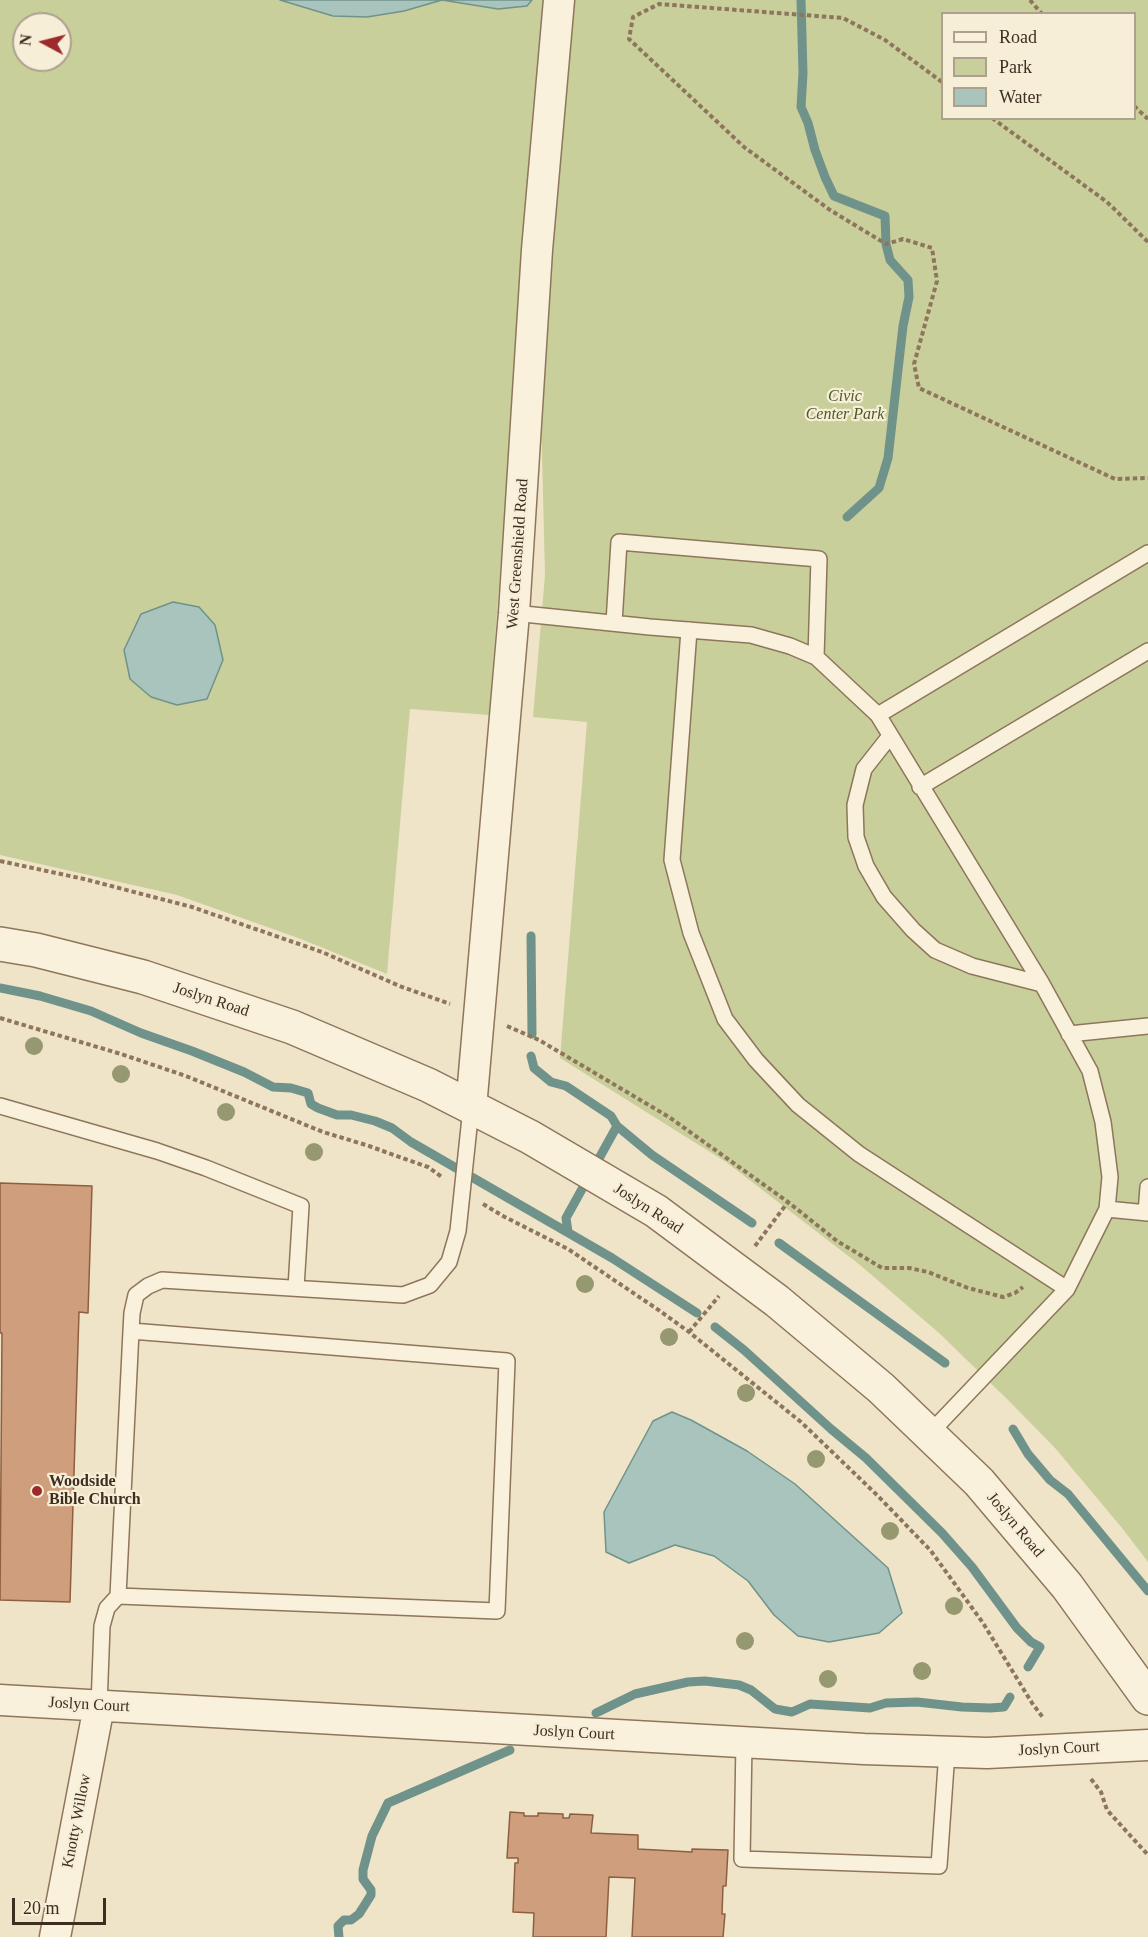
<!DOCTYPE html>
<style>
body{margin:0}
#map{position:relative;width:1148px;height:1937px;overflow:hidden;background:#f0e4c8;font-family:"Times New Roman",serif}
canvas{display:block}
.legend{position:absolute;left:941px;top:12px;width:195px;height:108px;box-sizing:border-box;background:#f7eed8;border:2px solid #ada18e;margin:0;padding:8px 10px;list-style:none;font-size:18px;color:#3d2e20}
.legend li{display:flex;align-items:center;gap:12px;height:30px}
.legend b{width:30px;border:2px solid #ada18e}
.north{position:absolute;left:12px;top:12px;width:60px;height:60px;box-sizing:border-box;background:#f7eed8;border:2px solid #ada18e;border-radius:50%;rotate:277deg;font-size:16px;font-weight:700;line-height:24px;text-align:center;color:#3d2e20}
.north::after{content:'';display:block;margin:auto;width:21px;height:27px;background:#9e2a2b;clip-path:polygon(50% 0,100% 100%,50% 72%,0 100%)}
.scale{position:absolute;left:12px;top:1898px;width:94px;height:27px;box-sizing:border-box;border:3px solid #3d2e20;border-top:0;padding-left:8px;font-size:18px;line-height:21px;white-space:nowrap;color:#3d2e20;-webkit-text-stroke:4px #f7eed8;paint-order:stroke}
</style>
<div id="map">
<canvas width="1148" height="1937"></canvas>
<ul class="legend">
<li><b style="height:8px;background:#faf1dc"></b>Road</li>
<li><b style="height:16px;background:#c9cf9b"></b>Park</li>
<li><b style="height:16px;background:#a9c4bc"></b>Water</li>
</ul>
<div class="north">N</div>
<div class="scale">20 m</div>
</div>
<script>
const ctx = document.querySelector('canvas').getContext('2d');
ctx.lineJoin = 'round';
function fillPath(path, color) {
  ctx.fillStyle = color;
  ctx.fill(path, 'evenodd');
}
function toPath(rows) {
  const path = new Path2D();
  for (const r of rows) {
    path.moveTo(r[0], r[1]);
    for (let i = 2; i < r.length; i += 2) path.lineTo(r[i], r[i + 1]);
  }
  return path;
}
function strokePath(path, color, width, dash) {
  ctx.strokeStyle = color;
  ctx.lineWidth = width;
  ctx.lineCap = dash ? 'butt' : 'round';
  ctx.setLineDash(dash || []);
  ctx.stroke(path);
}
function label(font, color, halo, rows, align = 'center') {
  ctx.font = font + ' "Times New Roman",serif';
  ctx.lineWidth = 4.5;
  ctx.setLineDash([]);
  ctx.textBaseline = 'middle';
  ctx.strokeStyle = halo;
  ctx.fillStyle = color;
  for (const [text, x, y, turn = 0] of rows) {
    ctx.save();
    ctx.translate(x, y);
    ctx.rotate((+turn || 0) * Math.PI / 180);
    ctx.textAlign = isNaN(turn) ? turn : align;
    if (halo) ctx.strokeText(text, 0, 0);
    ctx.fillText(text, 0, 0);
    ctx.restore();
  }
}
fillPath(toPath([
 [0,0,545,0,489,715,410,709,387,974,301,939,177,895,0,855],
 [24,24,60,24,60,60,24,60],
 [575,0,1148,0,1148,1562,1122,1528,1055,1448,1008,1400,939,1333,860,1265,726,1162,560,1058,587,722,533,717,545,575,540,375],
 [942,14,1134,14,1134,118,942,118]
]), '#c9cf9b');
const water = toPath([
 [280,0,532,0,527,6,498,9,442,0,404,11,367,17,333,16,280,0],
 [173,602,199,607,215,625,223,660,207,699,177,705,151,697,130,679,124,650,141,614,173,602],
 [672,1412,691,1420,747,1451,795,1484,888,1568,902,1613,879,1633,829,1642,798,1636,774,1615,748,1581,714,1556,675,1545,629,1563,606,1552,604,1512,653,1421,672,1412]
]);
fillPath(water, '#a9c4bc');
strokePath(water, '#6f938a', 1.5);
strokePath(toPath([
 [801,0,803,73,801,107,808,123,815,150,825,177,834,196,885,216,886,244,890,260,908,280,909,297,903,326,888,458,879,488,847,517],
 [531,936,532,1034],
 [0,988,40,996,91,1011,141,1033,192,1051,244,1072,273,1087,291,1088,308,1093,311,1104,318,1108,337,1115,351,1115,375,1121,392,1128,411,1142,612,1258,697,1313],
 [531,1056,534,1068,551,1082,566,1086,611,1116,617,1126,652,1155,752,1223],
 [568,1232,566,1218,617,1126],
 [779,1243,945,1363],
 [715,1327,744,1350,831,1429,866,1458,942,1533,972,1567,1017,1628,1031,1642,1040,1647,1028,1667],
 [1013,1429,1028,1454,1050,1480,1068,1494,1148,1591],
 [596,1713,635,1694,688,1682,705,1681,739,1685,751,1690,775,1709,792,1712,810,1704,870,1708,886,1703,917,1702,962,1707,990,1708,1004,1707,1010,1697],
 [339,1937,338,1926,344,1920,351,1920,359,1914,371,1895,371,1890,363,1879,363,1870,372,1836,388,1803,510,1750]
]), '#6f938a', 9);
const building = toPath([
 [0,1183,92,1186,88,1313,79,1312,70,1602,0,1600,2,1333,0,1333,0,1183],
 [510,1812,524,1813,524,1816,538,1816,538,1813,563,1814,563,1818,569,1818,570,1814,593,1815,591,1833,638,1835,638,1849,692,1852,692,1849,728,1850,726,1886,723,1886,722,1914,725,1914,723,1937,632,1937,635,1878,609,1877,606,1937,533,1937,534,1913,513,1912,515,1863,518,1863,518,1858,507,1858,510,1812]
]);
fillPath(building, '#cf9f7d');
strokePath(building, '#8d5f41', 1.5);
const service = toPath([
 [514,613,650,627,751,635,790,646,816,657,878,715,1042,984,1090,1071,1103,1122,1110,1177,1107,1209,1067,1289,930,1433],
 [614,623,619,542,819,559,816,657],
 [689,630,672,860,691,933,725,1019,756,1060,798,1105,859,1154,1067,1289],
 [878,715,1148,553],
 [890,736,864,769,855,805,856,837,866,866,884,897,913,930,935,950,972,966,1042,984],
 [920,787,1148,651],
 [1069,1034,1148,1026],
 [0,1106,157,1151,206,1168,301,1206,296,1288],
 [1107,1209,1148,1213],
 [1146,1213,1148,1187],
 [118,1596,497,1611,507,1361,131,1331],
 [99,1706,102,1626,107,1608,118,1596,131,1331,132,1313,136,1295,148,1286,162,1280,403,1295,430,1285,449,1262,458,1231,471,1108],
 [744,1742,742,1859,939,1866,947,1751]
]);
const minor = toPath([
 [471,1108,514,613,537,250,559,0],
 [0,1700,864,1749,987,1753,1148,1745],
 [55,1937,99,1706]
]);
const tertiary = toPath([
 [0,944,36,950,143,977,292,1027,428,1085,530,1137,656,1211,777,1301,881,1388,979,1482,1067,1586,1148,1698]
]);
strokePath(service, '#8d765c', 18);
strokePath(minor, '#8d765c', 33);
strokePath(tertiary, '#8d765c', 36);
strokePath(toPath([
 [1030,0,1042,14],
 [942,82,885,40,843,18,659,4,633,17,629,39,744,147,830,210,886,244,903,239,932,248,937,281,914,364,919,388,1115,479,1148,478],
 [1134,106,1148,119],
 [992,118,1107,202,1148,242],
 [0,861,84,879,192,907,322,952,402,987,450,1004],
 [0,1018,121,1054,186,1076,323,1132,366,1145,428,1167,442,1177],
 [507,1026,539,1040,669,1117,788,1202,837,1241,882,1268,909,1268,928,1272,968,1288,1003,1297,1015,1293,1023,1287],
 [483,1204,503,1216,568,1249,660,1311,689,1332,801,1422,878,1496,931,1551,983,1623,1032,1703,1044,1719],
 [755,1246,788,1202],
 [689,1332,719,1296],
 [1091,1779,1101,1792,1107,1810,1148,1855]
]), '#8d765c', 4, [4.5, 3]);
strokePath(service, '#faf1dc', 15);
strokePath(minor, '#faf1dc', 30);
strokePath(tertiary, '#faf1dc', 33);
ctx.fillStyle = '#96986f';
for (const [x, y] of [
 [34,1046],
 [121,1074],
 [226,1112],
 [314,1152],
 [585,1284],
 [669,1337],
 [746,1393],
 [816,1459],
 [890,1531],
 [954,1606],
 [745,1641],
 [922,1671],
 [828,1679]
]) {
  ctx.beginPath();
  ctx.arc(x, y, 9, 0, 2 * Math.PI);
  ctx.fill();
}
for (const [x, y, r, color] of [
 [37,1491,6,"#9e2a2b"]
]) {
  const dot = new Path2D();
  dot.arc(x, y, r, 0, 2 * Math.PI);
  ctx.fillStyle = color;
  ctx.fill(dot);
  strokePath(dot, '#f7eed8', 2);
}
label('italic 16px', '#4d5a26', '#f7eed8', [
 ["Civic",845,397],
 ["Center Park",845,415]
]);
label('16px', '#3d2e20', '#f7eed8', [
 ["West Greenshield Road",518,554,-86],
 ["Joslyn Road",211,1000,18],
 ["Joslyn Road",648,1209,33],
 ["Joslyn Road",1015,1525,50],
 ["Joslyn Court",89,1705,3],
 ["Joslyn Court",574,1733,3],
 ["Joslyn Court",1059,1749,-3],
 ["Knotty Willow",77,1821,-79]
]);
label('bold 16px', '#3d2e20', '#f7eed8', [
 ["Woodside",49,1482],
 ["Bible Church",49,1500]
], 'left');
</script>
